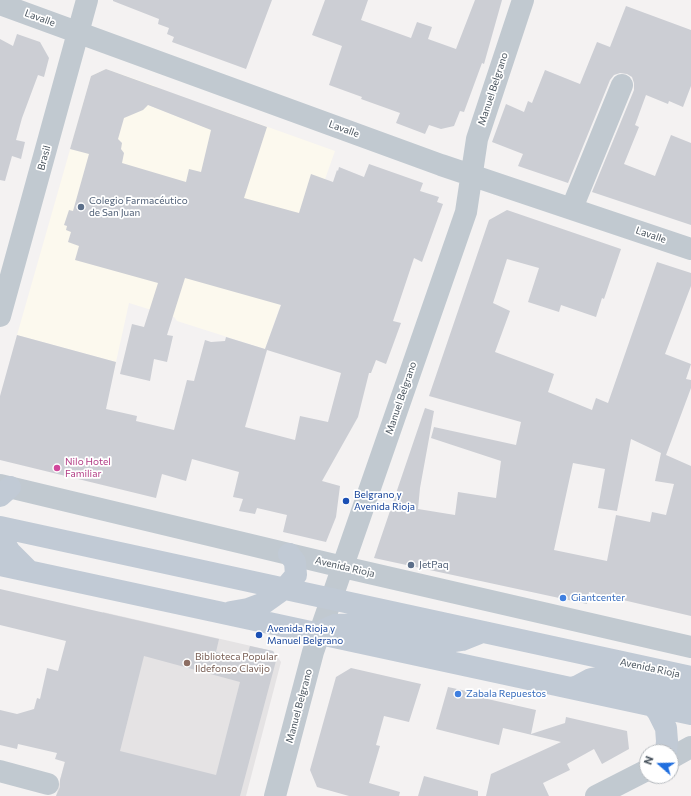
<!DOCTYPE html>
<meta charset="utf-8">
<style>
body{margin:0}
#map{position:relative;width:691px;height:796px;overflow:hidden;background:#f4f2f2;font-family:Commissioner,sans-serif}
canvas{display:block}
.north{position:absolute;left:639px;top:744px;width:40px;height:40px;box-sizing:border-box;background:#fff;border:1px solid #b7bbbf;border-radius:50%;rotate:290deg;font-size:11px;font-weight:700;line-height:16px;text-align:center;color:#4a555f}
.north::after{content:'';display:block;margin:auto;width:14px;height:18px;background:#216fdf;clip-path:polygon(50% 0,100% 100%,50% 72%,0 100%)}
</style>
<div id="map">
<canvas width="691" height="796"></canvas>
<div class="north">N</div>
</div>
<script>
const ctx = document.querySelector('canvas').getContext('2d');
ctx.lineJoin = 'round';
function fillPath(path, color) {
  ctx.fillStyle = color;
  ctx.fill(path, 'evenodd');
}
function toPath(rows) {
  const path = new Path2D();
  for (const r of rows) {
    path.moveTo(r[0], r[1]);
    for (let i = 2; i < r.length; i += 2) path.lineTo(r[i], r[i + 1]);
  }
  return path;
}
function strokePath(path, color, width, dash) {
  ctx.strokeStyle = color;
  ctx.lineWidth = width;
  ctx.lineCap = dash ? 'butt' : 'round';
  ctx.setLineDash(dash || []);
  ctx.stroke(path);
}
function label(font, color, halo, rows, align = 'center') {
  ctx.font = font + ' Commissioner,sans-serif';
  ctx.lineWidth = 3.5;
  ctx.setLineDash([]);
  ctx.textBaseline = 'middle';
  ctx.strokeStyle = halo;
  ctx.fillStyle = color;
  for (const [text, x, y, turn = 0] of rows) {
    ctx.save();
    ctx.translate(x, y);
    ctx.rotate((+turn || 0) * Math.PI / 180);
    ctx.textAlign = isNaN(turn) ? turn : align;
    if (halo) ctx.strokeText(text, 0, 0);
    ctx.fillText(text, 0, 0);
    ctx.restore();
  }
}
fillPath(toPath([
 [106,69,155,86,148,105,204,127,212,107,335,151,265,349,177,321,174,317,129,303,116,362,17,335,91,76]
]), '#fcf9ee');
fillPath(toPath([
 [103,612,273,651,281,662,246,796,56,796]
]), '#e5e3e4');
fillPath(toPath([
 [113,0,272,0,246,69,172,42,174,37,167,34,169,28,158,24,159,19,113,1],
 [325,0,368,0,361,20,411,38,417,22,432,27,428,39,456,49,475,0,502,0,484,64,482,63,464,112,460,111,454,126,441,129,429,125,425,134,396,123,400,113,361,99,362,97,329,85,342,46,312,35],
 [626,6,691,30,691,86,683,107,669,101,668,104,646,95,635,125,639,127,624,164,655,176,671,135,691,143,691,225,592,192,634,90,634,83,632,77,627,74,620,73,614,75,610,80,568,183,518,166,523,154,492,142,506,104,524,112,528,101,532,103,545,70,580,84,597,42,610,47],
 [17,34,40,42,49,58,44,77,38,75,22,118,16,140,25,142,21,159,12,156,5,181,0,180,0,39,13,46],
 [106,69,267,127,244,198,299,213,311,174,333,182,337,170,338,171,339,167,364,177,369,164,423,183,420,191,439,197,437,202,443,204,422,262,414,258,393,321,401,323,386,364,376,360,371,373,369,373,358,417,322,481,340,486,336,517,326,542,283,532,287,515,257,508,255,514,239,511,243,499,233,497,239,472,192,459,186,481,162,474,156,498,0,460,0,396,17,335,116,362,106,409,137,416,136,421,174,430,187,380,194,381,205,340,211,342,225,341,226,337,265,349,281,305,185,278,167,335,173,336,167,362,154,359,150,381,120,374,132,324,144,327,158,283,75,260,79,246,68,242,71,232,66,230,67,226,64,225,69,210,73,211,89,154,70,149,91,76],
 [148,105,211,130,201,172,189,169,186,182,122,163,124,153,121,149,122,143,118,139,124,118,143,110],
 [267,350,341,373,328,422,300,416,295,440,245,427],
 [507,210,621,249,604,299,602,298,596,317,561,305,559,312,528,302,539,268,507,259,493,303,510,311,495,352,554,374,548,392,592,410,596,398,608,403,657,262,691,273,691,286,665,354,691,364,686,379,691,380,691,388,666,455,691,466,691,616,589,592,587,604,374,558,425,408,434,411,420,488,418,509,455,515,458,492,496,498,501,461,431,438,434,427,516,445,521,422,429,396,489,220],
 [631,439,661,453,655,481,674,484,666,515,652,512,650,522,616,515,607,561,554,550,573,463,605,469,598,508,617,511],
 [0,589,219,639,216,652,246,659,250,646,273,651,277,657,240,796,56,796,60,787,60,780,65,762,55,759,57,753,18,744,17,749,0,745,0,710,17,714,34,709,37,698,40,699,47,668,58,671,66,641,0,625],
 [144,656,240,682,216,775,120,751],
 [351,668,421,684,409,722,384,716,376,745,380,746,369,783,400,792,399,796,349,796,317,787,310,770,336,677],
 [448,687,471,692,470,695,536,710,531,734,565,723,566,717,627,731,629,749,602,764,594,749,567,764,570,770,543,783,549,796,486,796,491,774,561,742,503,728,499,745,436,729],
 [424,776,478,791,478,796,418,796]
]), '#ccced4');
strokePath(toPath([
 [0,4,441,165,691,249],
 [572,208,622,85],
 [0,316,87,0],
 [0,485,343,567,691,647],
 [671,758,691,747],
 [0,771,48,784],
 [275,796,313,652,466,212,477,139,523,0],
 [596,796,647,770]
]), '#c1c9d0', 22);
strokePath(toPath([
 [0,496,10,487],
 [0,527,691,677],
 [0,536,10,552,29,571],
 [0,565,691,714],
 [231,612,248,609,264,603,285,588,296,575,295,562,289,554],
 [319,634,324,630,335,625,360,624,449,642,462,640,482,632],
 [572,688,578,686,591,679,603,677,686,695,691,694],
 [653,706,658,712,666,728,667,741,666,752]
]), '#c1cad5', 22);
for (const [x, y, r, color] of [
 [81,207,4,"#5c6f8a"],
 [57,468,4,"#d1479c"],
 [346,501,4,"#1a4fb4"],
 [411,565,4,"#5c6f8a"],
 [563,598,4,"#3f7fe0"],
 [259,635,4,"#1a4fb4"],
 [187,663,4,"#8d6e63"],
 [458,694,4,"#3f7fe0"]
]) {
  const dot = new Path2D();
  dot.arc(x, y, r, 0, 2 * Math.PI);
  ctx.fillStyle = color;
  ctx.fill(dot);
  strokePath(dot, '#fff', 1.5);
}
label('10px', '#4a555f', '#fff', [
 ["Lavalle",40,18,20],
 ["Manuel Belgrano",493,89,-72],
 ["Lavalle",344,129,20],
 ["Brasil",44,158,-75],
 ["Lavalle",651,235,19],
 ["Manuel Belgrano",401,398,-71],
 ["Avenida Rioja",345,567,13],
 ["Avenida Rioja",650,668,12],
 ["Manuel Belgrano",299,706,-75]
]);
label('10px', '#4e5e75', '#fff', [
 ["Colegio Farmacéutico",89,201],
 ["de San Juan",89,213],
 ["JetPaq",419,565]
], 'left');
label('10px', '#b23c85', '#fff', [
 ["Nilo Hotel",65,462],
 ["Familiar",65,474]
], 'left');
label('10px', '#164399', '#fff', [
 ["Belgrano y",354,495],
 ["Avenida Rioja",354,507],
 ["Avenida Rioja y",267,629],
 ["Manuel Belgrano",267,641]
], 'left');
label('10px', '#366cbe', '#fff', [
 ["Giantcenter",571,598],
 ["Zabala Repuestos",466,694]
], 'left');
label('10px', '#785e54', '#fff', [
 ["Biblioteca Popular",195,657],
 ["Ildefonso Clavijo",195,669]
], 'left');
</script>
